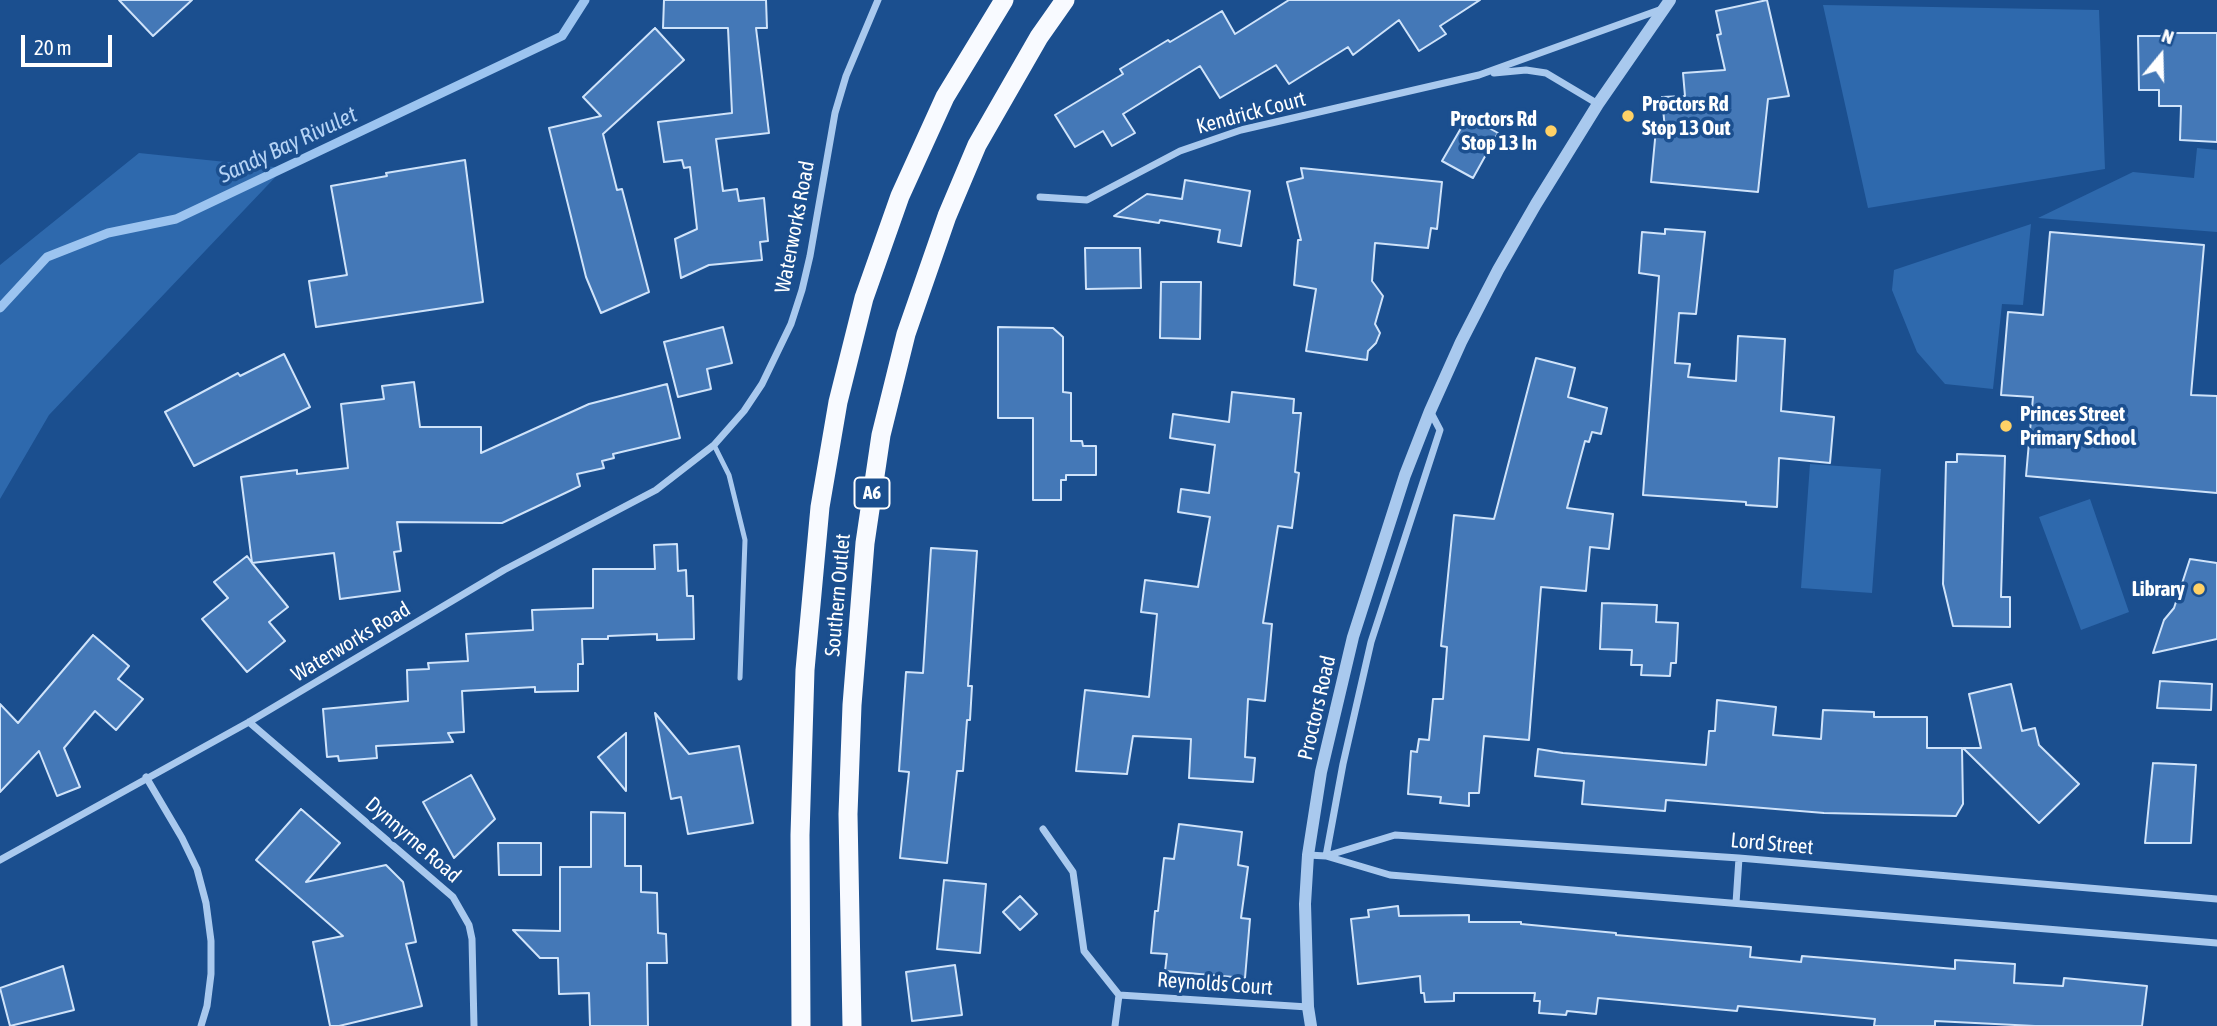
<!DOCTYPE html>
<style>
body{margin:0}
#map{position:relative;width:2217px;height:1026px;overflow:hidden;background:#1b4f8f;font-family:"Asap Condensed",sans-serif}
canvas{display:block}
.north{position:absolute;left:2126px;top:21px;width:70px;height:70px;-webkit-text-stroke:5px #1b4f8f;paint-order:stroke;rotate:19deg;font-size:19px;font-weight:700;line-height:28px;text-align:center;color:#fff}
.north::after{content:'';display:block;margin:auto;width:24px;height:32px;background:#fff;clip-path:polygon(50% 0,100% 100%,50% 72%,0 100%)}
.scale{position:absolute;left:21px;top:35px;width:91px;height:32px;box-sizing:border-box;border:4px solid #fff;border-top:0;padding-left:9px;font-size:21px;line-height:24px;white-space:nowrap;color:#fff;-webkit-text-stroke:5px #1b4f8f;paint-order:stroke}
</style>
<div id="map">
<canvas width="2217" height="1026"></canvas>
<div class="north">N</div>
<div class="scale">20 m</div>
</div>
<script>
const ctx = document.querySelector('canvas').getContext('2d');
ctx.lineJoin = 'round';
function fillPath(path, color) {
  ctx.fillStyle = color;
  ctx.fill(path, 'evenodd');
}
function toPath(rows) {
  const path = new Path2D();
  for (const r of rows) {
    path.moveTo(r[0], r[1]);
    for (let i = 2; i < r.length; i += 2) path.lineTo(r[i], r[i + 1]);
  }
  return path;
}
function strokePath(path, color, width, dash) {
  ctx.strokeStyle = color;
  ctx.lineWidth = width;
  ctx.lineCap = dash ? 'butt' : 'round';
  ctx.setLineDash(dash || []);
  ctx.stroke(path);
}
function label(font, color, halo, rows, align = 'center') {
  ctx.font = font + ' "Asap Condensed",sans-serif';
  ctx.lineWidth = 7;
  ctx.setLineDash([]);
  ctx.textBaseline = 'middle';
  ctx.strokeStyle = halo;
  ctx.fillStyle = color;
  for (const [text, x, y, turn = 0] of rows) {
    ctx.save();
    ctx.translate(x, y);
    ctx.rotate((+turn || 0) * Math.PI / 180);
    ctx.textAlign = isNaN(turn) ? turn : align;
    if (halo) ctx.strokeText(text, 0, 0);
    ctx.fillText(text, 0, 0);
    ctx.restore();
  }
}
fillPath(toPath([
 [1823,5,2099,10,2105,169,1868,208],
 [2197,148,2217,150,2217,232,2038,218,2133,172,2194,178],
 [139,153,284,168,49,415,0,499,0,265],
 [2031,224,2023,305,2002,304,1993,389,1945,384,1917,352,1892,290,1894,270],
 [1810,464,1881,469,1872,593,1801,588],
 [2090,499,2129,612,2081,630,2039,517]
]), '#2e69ad');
strokePath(toPath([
 [0,308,47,257,108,233,176,219,562,36,585,0]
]), '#9cc4f0', 9);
const building = toPath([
 [119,0,192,0,153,36,119,0],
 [664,0,766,0,767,28,756,28,769,133,716,139,723,191,737,189,739,201,764,198,768,241,760,242,762,260,709,265,681,278,675,239,697,229,690,167,684,168,682,160,664,162,658,122,732,113,728,28,663,28,664,0],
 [1289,0,1480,0,1440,26,1446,34,1419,51,1399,20,1353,55,1348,47,1289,84,1276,65,1220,98,1200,66,1123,114,1135,133,1112,146,1103,131,1075,147,1055,115,1123,74,1120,69,1168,40,1170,42,1222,11,1235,34,1289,0],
 [1767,0,1789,96,1768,99,1758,192,1651,182,1656,129,1665,130,1662,97,1685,96,1683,73,1725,70,1717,35,1721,34,1716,11,1767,0],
 [655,28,684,60,603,134,617,190,622,189,649,292,601,313,586,277,549,128,601,116,583,97,655,28],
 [2163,33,2217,33,2217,142,2180,140,2181,106,2159,106,2159,90,2139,90,2138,36,2161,36,2163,33],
 [1468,116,1498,133,1473,178,1442,161,1468,116],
 [465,160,483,302,316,327,309,281,347,275,331,186,387,176,386,173,465,160],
 [1301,168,1442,182,1437,229,1431,228,1428,248,1375,243,1372,281,1383,296,1375,324,1380,333,1376,343,1368,351,1367,360,1306,351,1316,289,1294,285,1298,240,1301,240,1287,182,1303,178,1301,168],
 [1185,180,1250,191,1241,246,1218,242,1220,230,1160,220,1159,223,1114,216,1147,194,1182,199,1185,180],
 [1665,229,1705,232,1696,314,1679,313,1675,363,1690,364,1688,377,1736,381,1738,336,1785,339,1781,411,1834,417,1830,463,1779,458,1777,507,1746,505,1746,502,1643,495,1659,276,1639,273,1642,232,1665,234,1665,229],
 [2050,232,2204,245,2191,395,2217,396,2217,493,2026,476,2033,397,2001,395,2008,312,2043,315,2050,232],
 [1085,248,1140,248,1141,288,1086,289,1085,248],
 [1161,282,1201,282,1200,339,1160,338,1161,282],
 [723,327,732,363,707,369,711,389,678,397,664,342,723,327],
 [998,327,1053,328,1063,337,1063,392,1071,393,1071,441,1082,441,1083,446,1096,446,1096,475,1066,475,1066,480,1061,480,1061,500,1033,500,1033,418,998,418,998,327],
 [284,354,310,407,194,466,165,412,238,373,240,376,284,354],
 [1536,358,1575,368,1568,397,1607,408,1601,434,1592,432,1589,442,1585,441,1567,508,1613,514,1609,549,1590,547,1586,591,1541,587,1529,740,1484,736,1479,793,1469,793,1469,806,1440,803,1441,797,1408,794,1411,751,1417,752,1419,739,1429,740,1433,699,1443,699,1447,647,1441,646,1454,515,1494,519,1536,358],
 [414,382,420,427,481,427,481,453,589,404,667,384,680,438,613,454,614,458,602,461,604,468,577,474,580,486,502,523,397,522,401,551,394,552,400,591,340,599,334,553,252,563,288,607,269,622,285,641,247,672,202,619,228,598,214,582,247,556,252,563,241,477,297,470,297,474,348,468,341,404,384,399,382,386,414,382],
 [1232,392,1294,399,1293,413,1301,413,1295,472,1299,473,1292,528,1278,526,1263,623,1272,624,1265,701,1248,699,1245,757,1255,758,1253,782,1189,778,1191,739,1133,736,1127,774,1076,771,1085,690,1149,697,1157,614,1141,612,1145,580,1198,587,1210,517,1178,512,1181,489,1209,493,1215,445,1170,438,1173,414,1229,422,1232,392],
 [1957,454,2005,456,2001,597,2010,597,2010,627,1953,626,1943,584,1946,462,1957,462,1957,454],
 [677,544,678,571,686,570,687,596,693,596,694,639,657,640,657,634,608,636,608,639,582,639,583,664,578,664,578,691,535,692,535,687,462,691,464,732,448,733,453,742,376,746,377,758,339,761,338,756,327,757,323,709,408,701,407,670,429,669,428,663,468,661,466,634,533,630,532,610,593,608,593,569,655,569,654,545,677,544],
 [931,548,977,551,968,686,972,686,970,720,967,720,963,771,957,771,947,863,900,858,909,772,899,771,906,672,923,673,931,548],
 [2190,559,2217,563,2217,639,2153,653,2164,620,2174,608,2190,559],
 [1602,603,1657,605,1656,622,1678,623,1676,663,1671,663,1670,676,1641,675,1642,665,1631,665,1632,650,1600,649,1602,603],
 [93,635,129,666,118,679,143,699,116,730,95,711,64,748,80,787,57,796,39,751,0,792,0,704,18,723,93,635],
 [2160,681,2212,684,2211,710,2157,708,2160,681],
 [2011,684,2022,731,2035,728,2039,745,2079,784,2039,823,1963,748,1981,748,1969,694,2011,684],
 [1717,700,1776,707,1773,735,1821,739,1823,710,1874,712,1874,717,1927,717,1927,748,1962,748,1963,804,1956,816,1824,813,1666,800,1665,811,1582,804,1584,781,1535,776,1538,749,1563,753,1706,765,1709,731,1715,731,1717,700],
 [655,713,689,754,739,746,753,823,688,834,681,797,671,799,655,713],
 [626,733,626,791,598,757,626,733],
 [2153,763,2196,765,2191,843,2145,843,2153,763],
 [471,775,495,819,454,858,423,802,471,775],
 [301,809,340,843,306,882,386,865,403,882,416,942,406,944,422,1006,339,1026,330,1026,313,942,343,936,256,860,301,809],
 [591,812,625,813,625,866,641,866,641,892,657,893,658,933,666,934,667,963,647,963,648,1026,590,1026,589,993,559,994,558,958,540,958,513,930,560,931,560,867,591,867,591,812],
 [1179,824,1242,832,1238,865,1248,867,1241,918,1250,919,1245,978,1165,971,1167,954,1151,953,1155,911,1158,911,1164,858,1174,859,1179,824],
 [498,843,541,843,541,875,499,875,498,843],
 [944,880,986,884,980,953,937,949,944,880],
 [1020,896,1037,914,1020,930,1003,912,1020,896],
 [1398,906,1399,916,1469,915,1469,922,1521,922,1521,924,1616,933,1616,935,1751,947,1750,957,1801,962,1802,956,1955,969,1955,960,2015,964,2014,983,2063,986,2064,978,2147,986,2142,1026,2035,1026,1935,1021,1935,1026,1874,1026,1875,1019,1738,1006,1737,1011,1598,998,1596,1014,1567,1011,1566,1015,1539,1013,1540,1001,1534,1001,1535,993,1454,993,1454,1001,1425,1002,1424,993,1421,993,1420,976,1358,984,1351,919,1369,917,1368,910,1398,906],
 [955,965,962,1015,912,1021,906,972,955,965],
 [63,966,74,1010,10,1026,0,988,63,966]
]);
fillPath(building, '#4478b7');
strokePath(building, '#cfe3fa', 2);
strokePath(toPath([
 [714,445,729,475,745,540,740,678]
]), '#a9c9ee', 5);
strokePath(toPath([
 [1494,73,1526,70,1546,73,1598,104],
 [1040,197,1087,200,1180,151,1241,130,1479,75,1662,9],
 [249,722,453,897,469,925,472,939,474,1026],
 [146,777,182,838,197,869,206,903,211,941,211,974,207,1006,201,1026],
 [1043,829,1073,872,1084,951,1119,995],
 [1308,855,1326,856,1390,875,2217,943],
 [1326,856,1395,835,1739,858,2217,899],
 [1326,856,1343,764,1371,642,1440,430,1430,411],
 [0,860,249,722,504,570,656,490,714,445,744,411,762,384,791,324,802,290,810,256,835,113,846,76,878,0],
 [1736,903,1739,858],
 [1115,1026,1119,995,1308,1007]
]), '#a9c9ee', 7);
strokePath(toPath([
 [1311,1026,1308,1007,1305,904,1308,855,1321,772,1353,637,1405,475,1430,411,1461,342,1498,270,1536,204,1598,104,1670,0]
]), '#a9c9ee', 12);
strokePath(toPath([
 [801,1026,800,835,805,670,820,507,838,402,864,298,900,196,945,97,1004,0],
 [852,1026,848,814,852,705,865,543,881,435,906,334,947,216,977,145,1039,37,1065,0]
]), '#f8faff', 19);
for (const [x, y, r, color] of [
 [1628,116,7,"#ffd166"],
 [1551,131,7,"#ffd166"],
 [2006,426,7,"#ffd166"],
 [2199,589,7,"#ffd166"]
]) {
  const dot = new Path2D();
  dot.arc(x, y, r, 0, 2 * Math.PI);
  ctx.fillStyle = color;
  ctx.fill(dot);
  strokePath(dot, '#1b4f8f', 2.5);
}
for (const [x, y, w] of [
 [872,493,35]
]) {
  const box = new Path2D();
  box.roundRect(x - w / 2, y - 15.5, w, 31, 5);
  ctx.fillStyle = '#1b4f8f';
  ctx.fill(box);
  strokePath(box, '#fff', 2);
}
label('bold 19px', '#fff', null, [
 ["A6",872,493]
]);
label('bold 21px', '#fff', '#1b4f8f', [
 ["Proctors Rd",1642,104],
 ["Stop 13 Out",1642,128],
 ["Proctors Rd",1537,119,"right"],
 ["Stop 13 In",1537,143,"right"],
 ["Princes Street",2020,414],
 ["Primary School",2020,438],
 ["Library",2185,589,"right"]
], 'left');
label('21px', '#fff', '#1b4f8f', [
 ["Kendrick Court",1251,113,-15],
 ["Waterworks Road",795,227,-79],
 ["Southern Outlet",838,595,-85],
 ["Waterworks Road",351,642,-31],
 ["Proctors Road",1317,708,-77],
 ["Dynnyrne Road",413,840,41],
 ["Lord Street",1772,844,5],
 ["Reynolds Court",1215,984,4]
]);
label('italic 23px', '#b5d3f5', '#1b4f8f', [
 ["Sandy Bay Rivulet",288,145,-25]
]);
</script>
